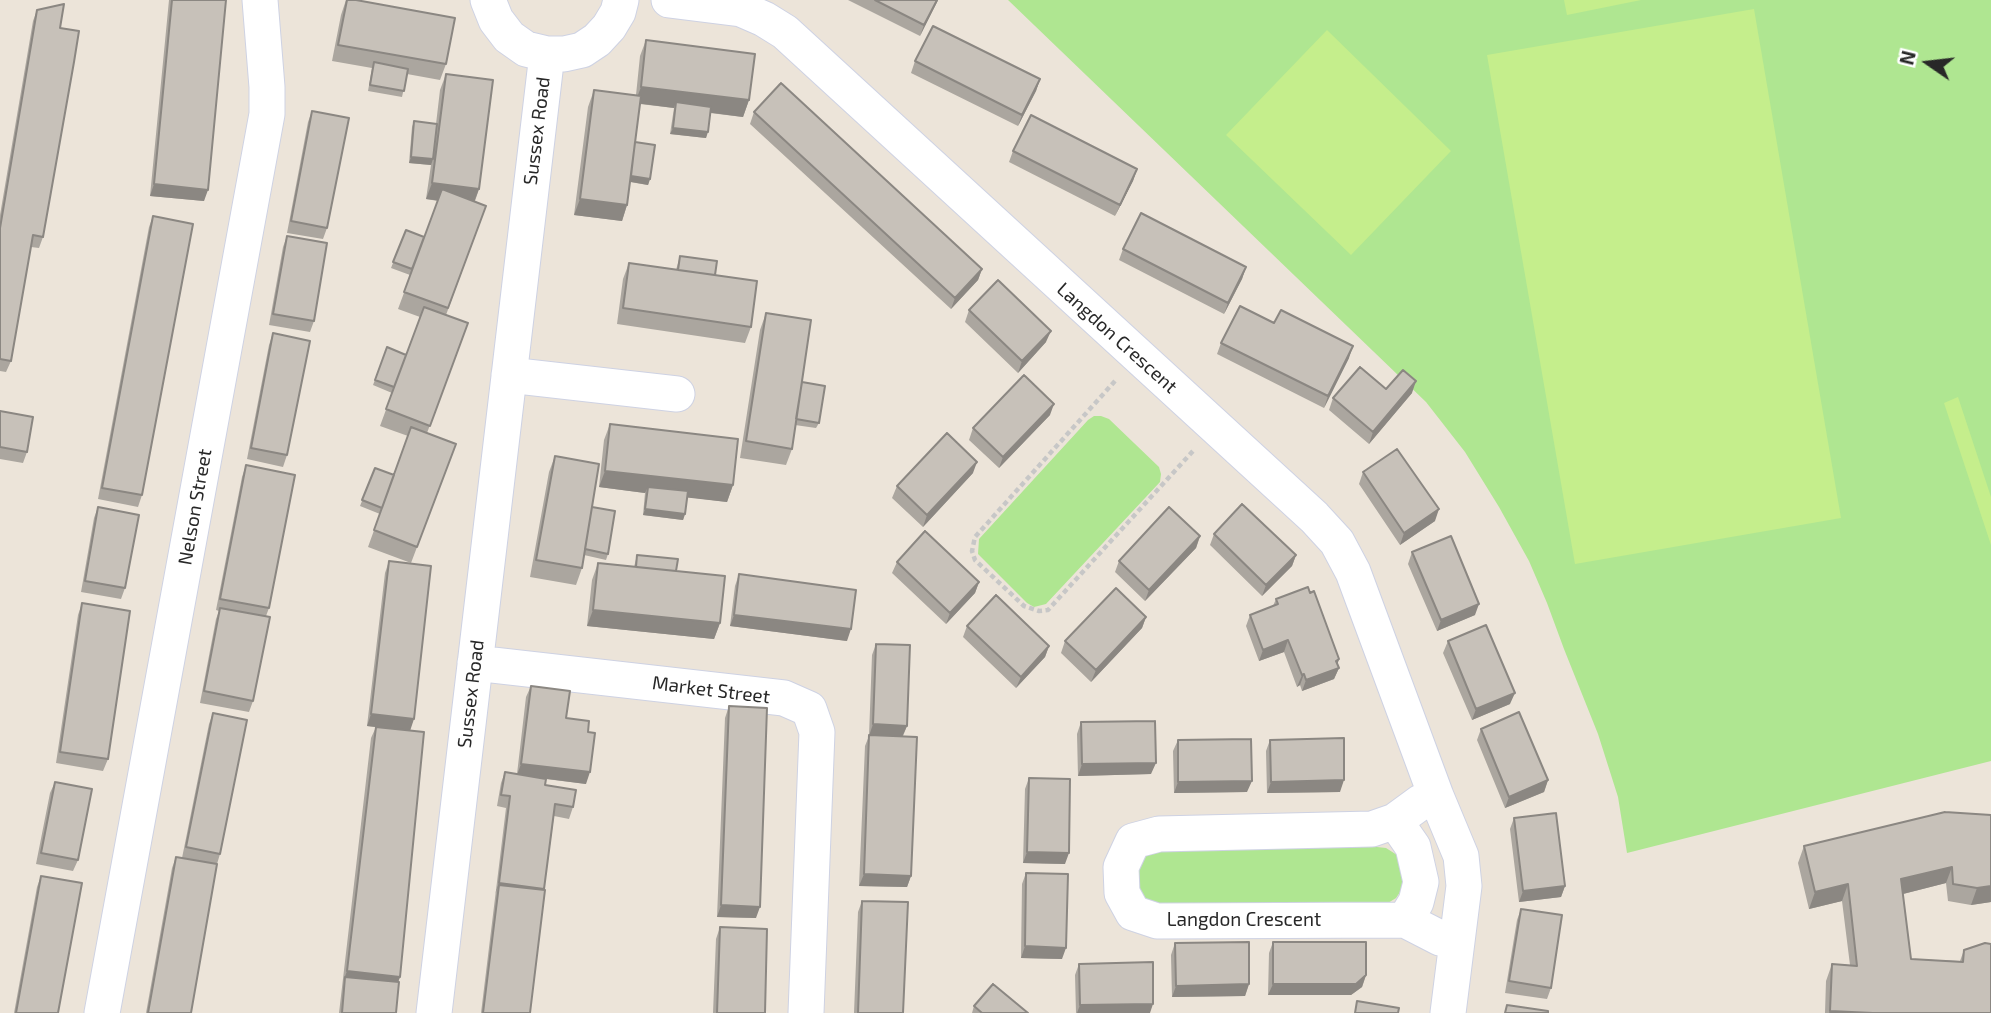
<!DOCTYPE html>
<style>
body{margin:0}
#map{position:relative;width:1991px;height:1013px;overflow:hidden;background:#ece4d9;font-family:"Exo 2",sans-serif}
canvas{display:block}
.north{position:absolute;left:1893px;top:28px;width:70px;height:70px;-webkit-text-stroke:5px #fff;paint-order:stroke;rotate:284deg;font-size:19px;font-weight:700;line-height:28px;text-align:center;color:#282828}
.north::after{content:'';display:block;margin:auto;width:24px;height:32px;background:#282828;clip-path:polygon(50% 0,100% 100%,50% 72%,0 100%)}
</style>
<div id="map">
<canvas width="1991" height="1013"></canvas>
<div class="north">N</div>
</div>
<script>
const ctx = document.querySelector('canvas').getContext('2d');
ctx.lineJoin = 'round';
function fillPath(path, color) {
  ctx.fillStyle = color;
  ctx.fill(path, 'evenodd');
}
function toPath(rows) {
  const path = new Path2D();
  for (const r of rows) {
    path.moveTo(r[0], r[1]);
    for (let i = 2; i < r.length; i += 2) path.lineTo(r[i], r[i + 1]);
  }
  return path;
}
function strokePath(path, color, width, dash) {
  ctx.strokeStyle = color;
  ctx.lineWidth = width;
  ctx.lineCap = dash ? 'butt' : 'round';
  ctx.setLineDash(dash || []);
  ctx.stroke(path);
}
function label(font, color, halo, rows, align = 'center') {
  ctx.font = font + ' "Exo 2",sans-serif';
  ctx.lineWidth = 6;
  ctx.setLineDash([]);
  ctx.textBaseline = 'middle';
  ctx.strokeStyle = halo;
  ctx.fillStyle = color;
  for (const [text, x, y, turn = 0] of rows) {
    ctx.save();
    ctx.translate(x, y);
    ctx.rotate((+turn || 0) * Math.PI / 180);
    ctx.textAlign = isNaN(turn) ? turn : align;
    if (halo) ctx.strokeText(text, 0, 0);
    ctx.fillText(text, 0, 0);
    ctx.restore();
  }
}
fillPath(toPath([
 [1008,0,1991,0,1991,761,1627,853,1618,797,1598,734,1564,649,1547,603,1529,561,1499,507,1465,452,1426,402],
 [1094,416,1101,416,1109,419,1159,467,1161,474,1160,482,1046,604,1034,607,1027,603,978,554,979,539,1088,420],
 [1377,847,1386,848,1397,855,1405,870,1402,889,1396,898,1388,903,1159,907,1141,899,1132,874,1139,859,1160,848]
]), '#afe691');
fillPath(toPath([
 [1564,0,1641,0,1567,15],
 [1754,9,1841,518,1575,564,1487,55],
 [1327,30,1451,151,1351,255,1226,135],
 [1958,397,1991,497,1991,545,1944,403]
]), '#c5ee8c');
const street = toPath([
 [488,0,496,20,509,37,526,49,547,54,564,54,582,50,597,40,609,27,618,12,621,0],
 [669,0,741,9,764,19,785,32,1314,517,1337,542,1353,572,1436,796,1461,856,1464,886,1448,1013],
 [509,375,677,394],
 [475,663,784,698,809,709,817,732,806,1013],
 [1436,796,1421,802,1395,821,1372,829,1159,834,1133,841,1121,867,1122,893,1133,913,1157,921,1405,920,1440,938,1457,940],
 [1395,821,1413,847,1421,882,1416,902,1405,920],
 [102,1013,267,114,267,87,260,0],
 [434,1013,547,54]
]);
strokePath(street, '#ced2e3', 37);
strokePath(toPath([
 [1115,381,975,537,972,551,975,560,1024,606,1039,611,1048,610,1193,451]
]), '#c7c7c7', 4.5, [5, 3.5]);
strokePath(street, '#fff', 35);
fillPath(toPath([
 [169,0,226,0,204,201,150,196],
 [346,0,446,64,440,80,407,74,402,97,368,91,372,68,332,61,341,15],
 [848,0,938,0,920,36],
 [37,10,60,28,43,237,39,248,31,247,11,361,6,372,0,371,0,215,33,21],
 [646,40,749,100,743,117,710,113,706,138,670,134,674,108,640,104,635,142,650,179,648,185,630,182,627,205,622,221,574,215,588,107,594,90,636,95,640,56],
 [915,61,1040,79,1036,91,1018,126,911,73],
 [446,74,479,189,475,201,486,206,446,315,468,323,427,433,456,444,411,563,368,547,386,497,380,514,360,506,375,468,394,475,408,436,380,426,398,377,392,393,373,385,387,347,406,355,420,317,398,309,438,201,426,199,431,165,409,163,412,127,414,121,436,124,440,90],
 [312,111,327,228,323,239,287,233,308,122],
 [754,112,982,269,978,280,951,309,750,124],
 [1013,151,1137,169,1133,181,1115,216,1009,162],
 [153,216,142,495,138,507,98,499,149,227],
 [406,230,424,237,410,275,391,268],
 [287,236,314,321,310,332,269,325,283,247],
 [1123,249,1246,267,1242,279,1224,314,1119,260],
 [680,256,715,275,751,327,745,343,617,324,623,279,629,263,676,270],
 [969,310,1046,342,1018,373,965,322],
 [766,313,802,382,819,423,816,428,795,425,792,449,786,465,740,458,760,330],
 [1274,323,1349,358,1324,408,1217,354,1221,343],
 [273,333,287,455,283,467,247,459,269,345],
 [1386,389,1412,393,1369,444,1329,410,1333,398],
 [0,411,27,452,23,463,0,459],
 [1050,415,999,468,969,440,973,428],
 [610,424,733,485,727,502,687,497,685,514,683,520,643,515,645,493,599,487,604,440],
 [555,456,592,507,608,554,606,560,584,555,582,568,576,585,530,577,549,472],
 [246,465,269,608,266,616,253,701,249,712,200,703,216,619,219,611,216,610,242,477],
 [1363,472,1435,521,1400,545,1359,484],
 [973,473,923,527,892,498,897,486],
 [98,507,125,588,121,599,81,592,94,518],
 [1214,534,1296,555,1292,566,1262,596,1210,545],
 [1200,536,1196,548,1145,601,1115,572,1119,561],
 [1412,552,1475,615,1437,631,1408,564],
 [637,555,676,571,720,623,714,639,587,626,592,580,598,563,634,567],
 [389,561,410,731,367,726,385,573],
 [897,562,979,582,975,593,946,624,892,573],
 [739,574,847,641,730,626,735,586],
 [1276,599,1339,659,1337,665,1339,668,1334,679,1302,691,1300,685,1297,687,1284,652,1259,661,1246,626,1250,615,1273,606],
 [82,603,108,759,103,771,56,763,78,615],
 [1146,617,1142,628,1091,682,1061,653,1065,641],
 [967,626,1049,646,1045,657,1016,688,963,637],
 [1448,641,1510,704,1472,720,1443,653],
 [876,644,907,726,903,736,911,876,907,887,859,886,865,746,869,736,872,655],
 [531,686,566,718,588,732,586,784,546,779,545,785,573,807,569,819,554,816,544,890,530,1013,481,1013,506,808,497,806,501,783,505,772,517,774,526,697],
 [729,706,756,918,717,917,725,718],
 [213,713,220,854,217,864,191,1013,146,1013,172,868,176,857,182,858,209,724],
 [1081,722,1151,774,1078,776,1077,734],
 [376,727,400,977,398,982,396,1013,339,1013,371,738],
 [1481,729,1548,780,1544,792,1505,808,1477,740],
 [1178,740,1247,792,1174,793,1173,751],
 [1270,740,1340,792,1267,793,1266,751],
 [1029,778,1065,864,1023,863,1025,789],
 [55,782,78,860,73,871,36,864,50,793],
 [1991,815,1991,902,1971,905,1948,901,1946,883,1903,894,1911,959,1960,961,1964,950,1991,1013,1825,1013,1826,981,1832,964,1850,965,1842,901,1809,909,1798,863,1804,846],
 [1514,818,1565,886,1561,897,1519,902,1510,829],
 [1026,873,1062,959,1021,958,1022,884],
 [41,876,58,1013,14,1013,37,887],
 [862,901,903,1013,854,1013,858,912],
 [1521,909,1551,988,1547,999,1505,993,1517,920],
 [720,927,765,1013,713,1013,716,939],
 [1273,942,1366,975,1362,987,1351,995,1268,995,1269,953],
 [1175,943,1249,984,1245,996,1172,997,1171,955],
 [1079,964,1150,1013,1076,1013,1075,975],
 [974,1006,1028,1013,972,1013]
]), '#aba69f');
fillPath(toPath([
 [937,0,938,0,920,36,924,25],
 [1040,79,1036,91,1018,126,1022,115],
 [641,87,749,100,743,117,675,108,676,102,674,108,635,103],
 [673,128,708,132,706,138,670,134],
 [411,157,433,159,431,165,409,163],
 [1137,169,1133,181,1115,216,1120,205],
 [628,176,650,179,648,185,626,181],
 [432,183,479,189,473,205,426,199],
 [154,184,208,190,204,201,150,196],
 [580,199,627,205,622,221,574,215],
 [1246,267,1242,279,1224,314,1228,303],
 [982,269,978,280,951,309,955,298],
 [1051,331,1046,342,1018,373,1022,361],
 [1353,346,1349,358,1324,408,1328,396],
 [1416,381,1412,393,1369,444,1373,432],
 [1054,404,1050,415,999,468,1003,457],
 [977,462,973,473,923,527,927,515],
 [605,471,733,485,727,502,647,493,648,487,645,493,599,487],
 [645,509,685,514,683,520,643,515],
 [1439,509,1435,521,1400,545,1404,533],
 [1200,536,1196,548,1145,601,1149,590],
 [1296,555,1292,566,1262,596,1266,585],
 [979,582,975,593,946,624,950,613],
 [1479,604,1475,615,1437,631,1441,620],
 [593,610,720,623,714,639,587,626],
 [734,615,851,629,847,641,730,626],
 [1146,617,1142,628,1091,682,1096,670],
 [1288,640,1284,652,1259,661,1263,650],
 [1049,646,1045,657,1016,688,1021,677],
 [1339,659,1336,669,1339,668,1334,679,1302,691,1306,680],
 [1304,674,1300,685,1297,687,1302,675],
 [1515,693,1510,704,1472,720,1476,709],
 [371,714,414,719,410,731,367,726],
 [873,724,907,726,902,737,869,736],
 [1156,763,1151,774,1078,776,1082,764],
 [521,764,590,772,586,784,517,775],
 [1344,780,1340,792,1267,793,1271,782],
 [1548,780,1544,792,1505,808,1509,797],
 [1252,781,1247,792,1174,793,1178,782],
 [1027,852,1069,853,1065,864,1023,863],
 [1952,867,1946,883,1895,896,1901,879],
 [864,874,911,876,907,887,859,886],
 [499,883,544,889,540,900,499,885,495,894],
 [1848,884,1842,901,1809,909,1815,892],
 [1565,886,1561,897,1519,902,1523,891],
 [1991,886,1991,902,1971,905,1977,888],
 [721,905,760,907,756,918,717,917],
 [1025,946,1066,948,1062,959,1021,958],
 [347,971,400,977,396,988,345,977,343,982],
 [1366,975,1362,987,1351,995,1268,995,1273,984],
 [1249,984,1245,996,1172,997,1176,986],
 [1153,1004,1150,1013,1077,1013,1080,1005],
 [1830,1011,1873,1013,1829,1013]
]), '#8b8782');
const building = toPath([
 [172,0,226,0,208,190,154,184,172,0],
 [347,0,356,0,455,18,446,64,338,45,347,0],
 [875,0,937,0,924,25,875,0],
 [64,4,60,28,79,31,74,62,43,237,33,235,11,361,0,359,0,228,37,10,64,4],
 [933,26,1040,79,1022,115,915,61,933,26],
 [646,40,755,54,749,100,641,87,646,40],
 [374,62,408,69,404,91,370,85,374,62],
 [446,74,493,80,479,189,432,183,446,74],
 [781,83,982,269,955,298,754,112,781,83],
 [594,90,641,96,627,205,580,199,594,90],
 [676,102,711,107,708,132,673,128,676,102],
 [312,111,349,118,327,228,291,221,312,111],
 [1031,115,1137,169,1120,205,1013,151,1031,115],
 [414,121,437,124,433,159,411,157,414,121],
 [635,142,655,145,650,179,631,176,635,142],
 [442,189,486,206,448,308,404,292,442,189],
 [1141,213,1246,267,1228,303,1123,249,1141,213],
 [153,216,193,224,142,495,102,488,153,216],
 [406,230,424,237,412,269,393,262,406,230],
 [287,236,327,243,314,321,273,314,287,236],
 [680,256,717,261,715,275,678,270,680,256],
 [629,263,757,281,751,327,623,308,629,263],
 [998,280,1051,331,1022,361,969,310,998,280],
 [1240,306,1274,323,1281,310,1353,346,1328,396,1221,343,1240,306],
 [424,307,468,323,430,426,386,409,424,307],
 [766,313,811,320,792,449,746,441,766,313],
 [273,333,310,341,287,455,251,448,273,333],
 [387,347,406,355,394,387,375,380,387,347],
 [1360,367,1386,389,1403,370,1416,381,1373,432,1333,398,1360,367],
 [1024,375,1054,404,1003,457,973,428,1024,375],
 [802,382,825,386,819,423,796,419,802,382],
 [0,411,33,417,27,452,0,447,0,411],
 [610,424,738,439,733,485,605,471,610,424],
 [411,427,456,444,417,547,374,530,411,427],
 [947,433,977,462,927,515,897,486,947,433],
 [1397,449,1439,509,1404,533,1363,472,1397,449],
 [555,456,599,464,582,568,536,560,555,456],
 [246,465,295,475,269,608,220,599,246,465],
 [375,468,394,475,382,508,362,500,375,468],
 [648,487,688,491,685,514,645,509,648,487],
 [1242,504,1296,555,1266,585,1214,534,1242,504],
 [98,507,139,515,125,588,85,581,98,507],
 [592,507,615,511,608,554,585,549,592,507],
 [1169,507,1200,536,1149,590,1119,561,1169,507],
 [925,531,979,582,950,613,897,562,925,531],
 [1451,536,1479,604,1441,620,1412,552,1451,536],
 [637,555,678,559,676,571,636,567,637,555],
 [389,561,431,566,414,719,371,714,389,561],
 [598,563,725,576,720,623,593,610,598,563],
 [739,574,856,590,851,629,734,615,739,574],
 [1308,587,1310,593,1314,591,1339,659,1336,661,1339,668,1306,680,1304,674,1302,675,1288,640,1263,650,1250,615,1278,604,1276,599,1308,587],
 [1116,588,1146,617,1096,670,1065,641,1116,588],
 [996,595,1049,646,1021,677,967,626,996,595],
 [82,603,130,611,108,759,60,752,82,603],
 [220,608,270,617,253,701,204,691,220,608],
 [1486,625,1515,693,1476,709,1448,641,1486,625],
 [876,644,910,645,907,726,873,724,876,644],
 [531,686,570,691,566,718,589,721,588,732,595,733,590,772,521,764,531,686],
 [729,706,767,708,760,907,721,905,729,706],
 [1519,712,1548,780,1509,797,1481,729,1519,712],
 [213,713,247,720,220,854,186,847,213,713],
 [1155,721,1156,763,1082,764,1081,722,1155,721],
 [376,727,424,732,400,977,347,971,376,727],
 [869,735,917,737,911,876,864,874,869,735],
 [1344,738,1344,780,1271,782,1270,740,1344,738],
 [1251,739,1252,781,1178,782,1178,740,1251,739],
 [505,772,546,779,545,785,576,790,573,807,555,804,544,889,499,883,510,796,501,795,505,772],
 [1029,778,1070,779,1069,853,1027,852,1029,778],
 [55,782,92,789,78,860,41,853,55,782],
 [1945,812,1991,815,1991,886,1977,888,1953,884,1952,867,1901,879,1911,959,1963,962,1964,950,1985,943,1991,944,1991,1013,1873,1013,1830,1011,1832,964,1857,966,1848,884,1815,892,1804,846,1945,812],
 [1556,813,1565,886,1523,891,1514,818,1556,813],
 [176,857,217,864,191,1013,148,1013,176,857],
 [1026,873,1068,874,1066,948,1025,946,1026,873],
 [41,876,82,883,58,1013,16,1013,41,876],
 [499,885,545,890,530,1013,483,1013,499,885],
 [862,901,908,902,903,1013,858,1013,862,901],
 [1521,909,1562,915,1551,988,1509,981,1521,909],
 [720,927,767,929,765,1013,717,1013,720,927],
 [1249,942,1249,984,1176,986,1175,943,1249,942],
 [1273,942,1366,942,1366,975,1356,984,1273,984,1273,942],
 [1153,962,1153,1004,1080,1005,1079,964,1153,962],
 [345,977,399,982,396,1013,342,1013,345,977],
 [993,984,1028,1013,982,1013,974,1006,993,984],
 [1357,1001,1399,1008,1398,1013,1355,1013,1357,1001],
 [1507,1005,1548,1011,1548,1013,1505,1013,1507,1005]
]);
fillPath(building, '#c7c1b9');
strokePath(building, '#8b8782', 2);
label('19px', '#282828', '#fff', [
 ["Sussex Road",537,131,-83],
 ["Langdon Crescent",1117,338,42],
 ["Nelson Street",195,507,-80],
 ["Market Street",711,690,7],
 ["Sussex Road",471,694,-83],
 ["Langdon Crescent",1244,920]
]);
</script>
